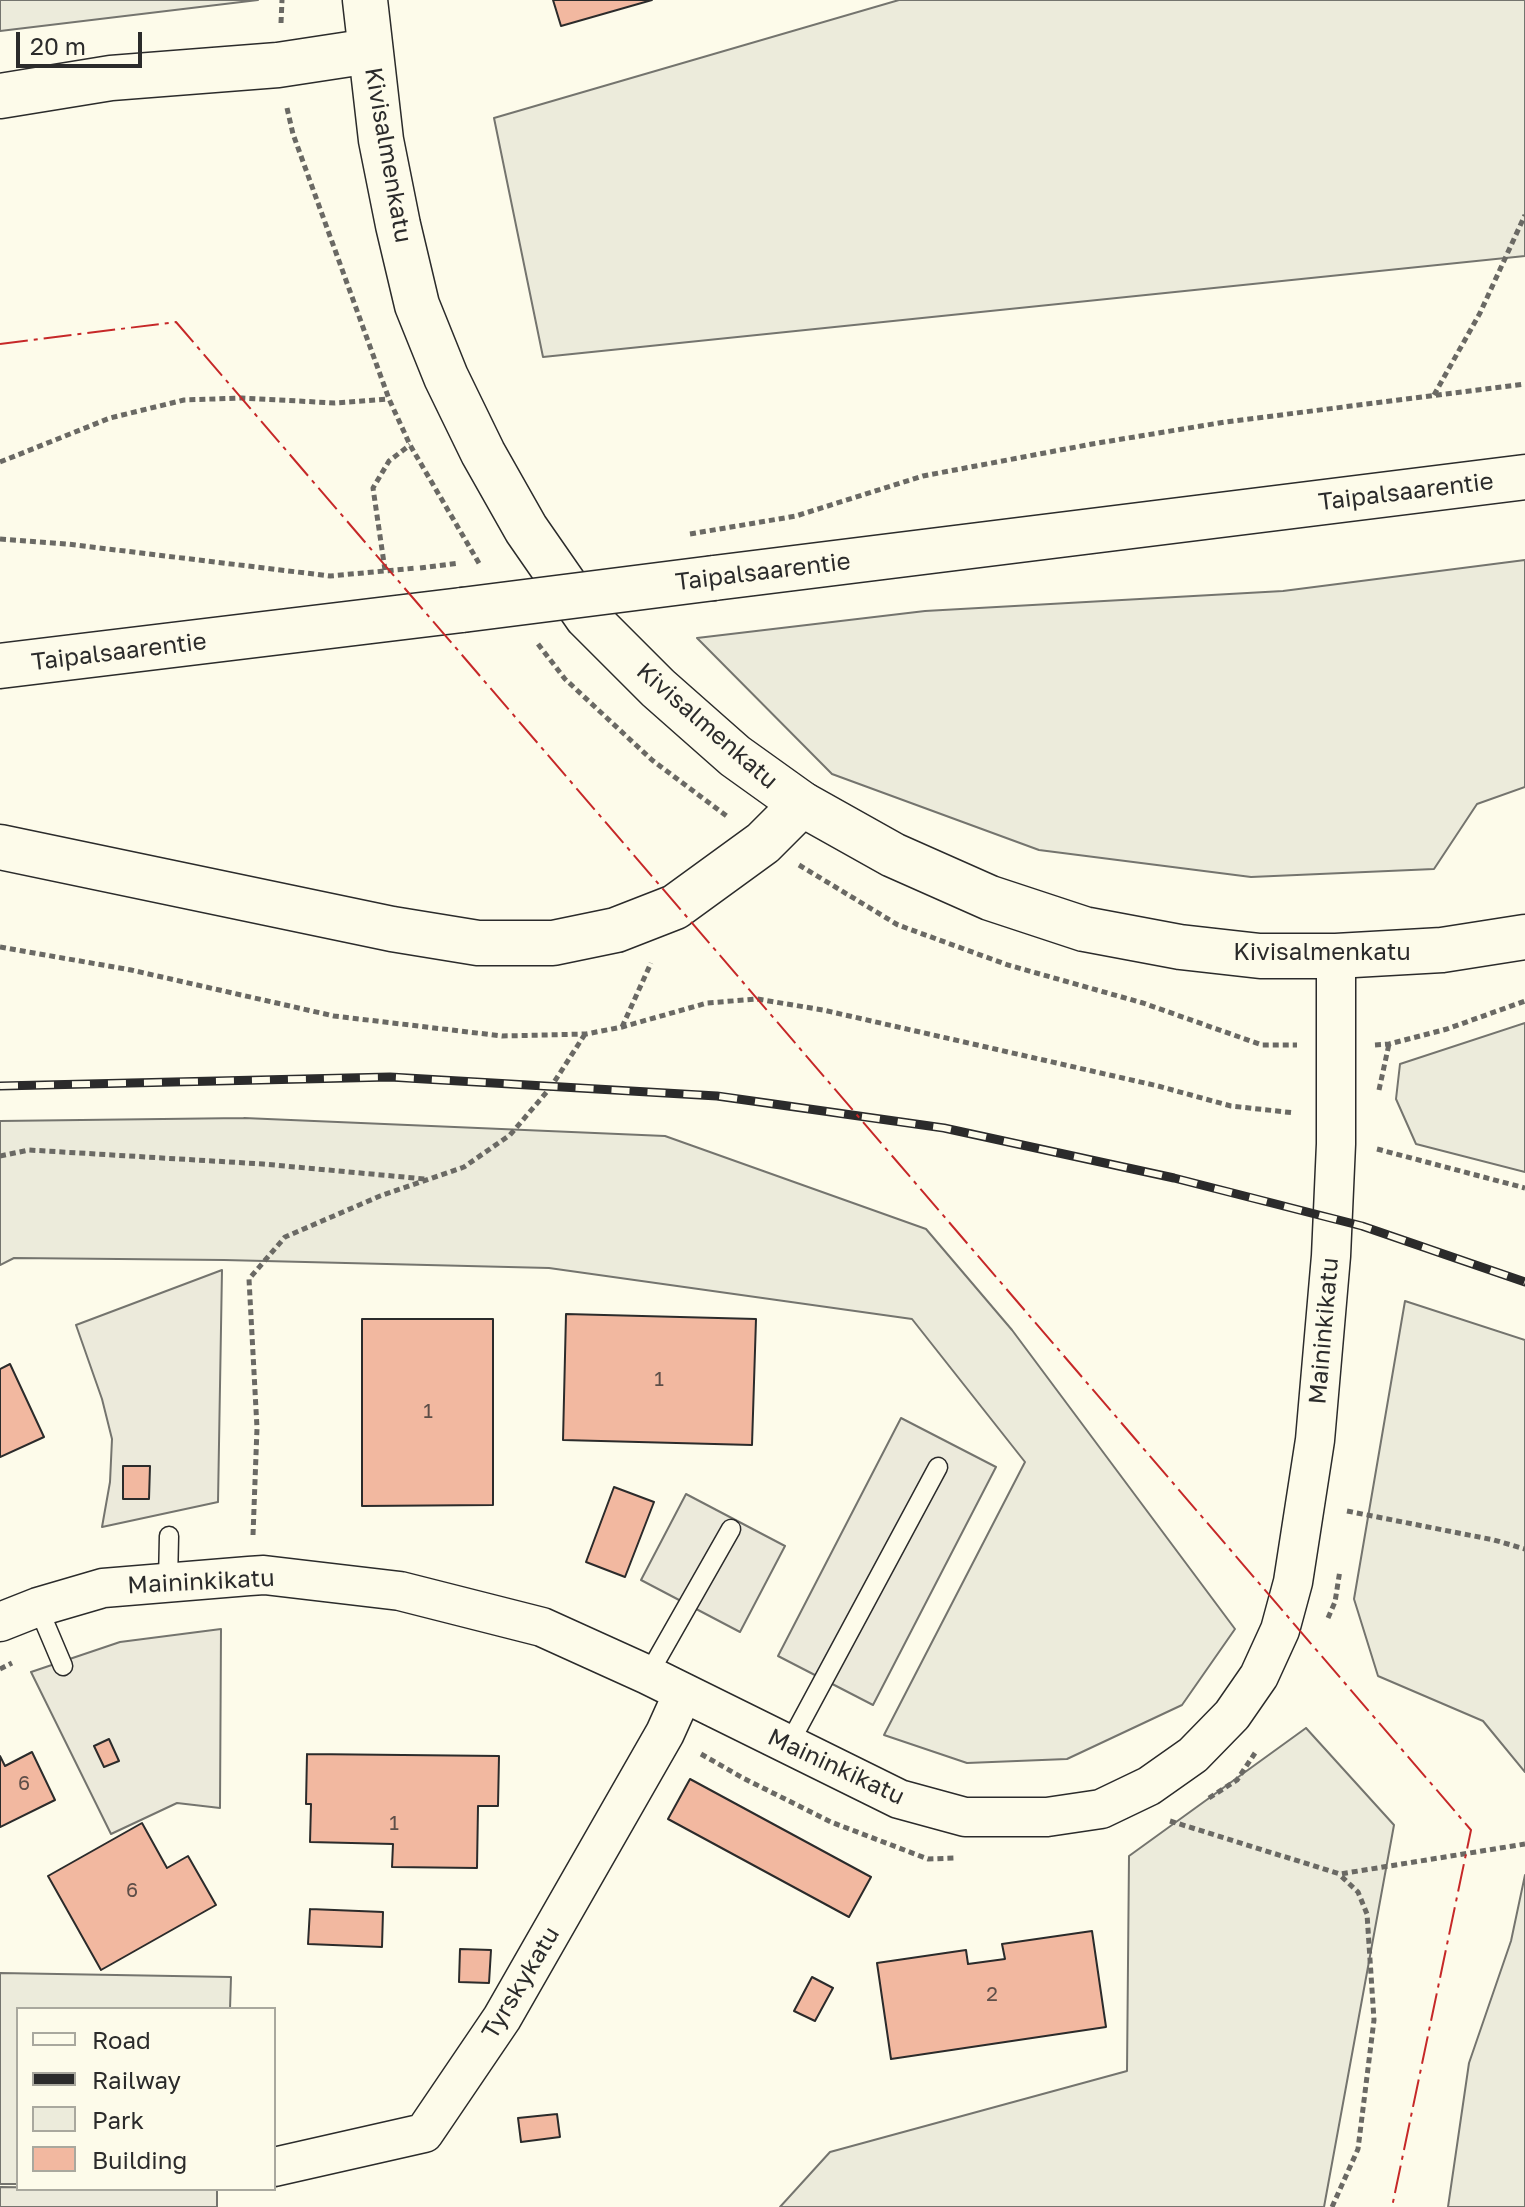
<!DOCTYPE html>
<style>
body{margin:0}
#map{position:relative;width:1525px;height:2207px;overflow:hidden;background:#fdfbea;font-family:"Golos Text",sans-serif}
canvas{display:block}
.legend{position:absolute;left:16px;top:2007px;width:260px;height:184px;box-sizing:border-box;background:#fdfbea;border:2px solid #a9a89e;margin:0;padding:10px 14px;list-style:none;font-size:24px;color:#2b2b2b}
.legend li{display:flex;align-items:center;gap:16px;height:40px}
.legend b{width:40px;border:2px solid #a9a89e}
.scale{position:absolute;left:16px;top:32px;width:126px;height:36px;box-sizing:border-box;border:4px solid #2b2b2b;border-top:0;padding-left:10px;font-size:24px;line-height:28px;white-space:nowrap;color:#2b2b2b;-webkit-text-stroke:6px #fdfbea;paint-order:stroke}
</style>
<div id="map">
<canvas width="1525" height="2207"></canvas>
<ul class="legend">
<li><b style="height:10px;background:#fdfbea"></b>Road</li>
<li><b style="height:10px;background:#2b2b2b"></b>Railway</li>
<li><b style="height:22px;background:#ecebdb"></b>Park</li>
<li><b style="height:22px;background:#f2b8a0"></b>Building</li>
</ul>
<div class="scale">20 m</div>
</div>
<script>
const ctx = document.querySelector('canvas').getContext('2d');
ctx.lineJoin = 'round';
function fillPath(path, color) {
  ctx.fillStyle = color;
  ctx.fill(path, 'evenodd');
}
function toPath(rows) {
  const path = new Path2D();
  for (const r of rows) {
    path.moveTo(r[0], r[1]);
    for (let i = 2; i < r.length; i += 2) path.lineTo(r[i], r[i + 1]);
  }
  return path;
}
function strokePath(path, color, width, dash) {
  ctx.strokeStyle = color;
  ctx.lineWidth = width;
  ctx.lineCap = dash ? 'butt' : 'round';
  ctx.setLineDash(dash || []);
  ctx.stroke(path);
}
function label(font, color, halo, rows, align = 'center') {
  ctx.font = font + ' "Golos Text",sans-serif';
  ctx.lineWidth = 6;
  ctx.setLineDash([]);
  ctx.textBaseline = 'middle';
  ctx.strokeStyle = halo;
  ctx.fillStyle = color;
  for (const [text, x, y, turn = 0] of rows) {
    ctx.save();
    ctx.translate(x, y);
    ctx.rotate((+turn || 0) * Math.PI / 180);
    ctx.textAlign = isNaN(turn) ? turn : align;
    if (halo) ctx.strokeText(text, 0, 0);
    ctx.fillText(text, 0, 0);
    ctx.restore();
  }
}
const green = toPath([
 [0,0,258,0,0,31,0,0],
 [899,0,1525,0,1525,256,543,357,494,118,899,0],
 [1525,560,1525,787,1477,804,1434,869,1251,877,1039,850,832,774,697,638,925,611,1283,591,1525,560],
 [1525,1023,1525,1172,1416,1144,1396,1099,1400,1064,1525,1023],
 [244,1118,665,1136,926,1229,1012,1330,1235,1629,1182,1705,1067,1759,967,1763,884,1735,1025,1462,912,1319,549,1268,224,1260,14,1258,0,1265,0,1121,244,1118],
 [1405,1301,1525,1340,1525,1772,1483,1721,1378,1676,1354,1599,1405,1301],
 [1306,1728,1394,1825,1324,2207,780,2207,830,2152,1127,2071,1129,1856,1306,1728],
 [1525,1875,1525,2207,1448,2207,1469,2063,1511,1941,1525,1875],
 [0,1973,231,1977,230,2009,18,2009,18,2184,0,2184,0,1973]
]);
fillPath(green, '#ecebdb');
strokePath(green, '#74746e', 2);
const parking = toPath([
 [222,1270,218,1502,102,1527,110,1482,112,1439,102,1399,76,1325,222,1270],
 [901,1418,996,1467,873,1705,778,1656,901,1418],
 [686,1494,785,1546,740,1632,641,1580,686,1494],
 [221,1629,220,1808,177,1803,111,1834,31,1672,120,1642,221,1629],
 [0,2187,217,2190,217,2207,0,2207,0,2187]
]);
fillPath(parking, '#eceadb');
strokePath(parking, '#74746e', 2);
const building = toPath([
 [553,0,652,0,561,26,553,0],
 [566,1314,756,1319,752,1445,563,1440,566,1314],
 [362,1319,493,1319,493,1505,362,1506,362,1319],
 [10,1364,44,1437,0,1457,0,1369,10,1364],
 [123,1466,150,1466,149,1499,123,1499,123,1466],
 [614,1487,654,1502,625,1577,586,1562,614,1487],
 [109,1739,119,1761,104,1767,94,1746,109,1739],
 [32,1752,55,1800,0,1827,0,1756,5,1766,32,1752],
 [307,1754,499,1756,498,1806,478,1806,477,1868,392,1867,393,1844,310,1842,311,1804,306,1804,307,1754],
 [690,1779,871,1877,849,1917,668,1819,690,1779],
 [142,1823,167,1868,188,1856,216,1905,101,1970,48,1876,142,1823],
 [310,1909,383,1912,382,1947,308,1944,310,1909],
 [1092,1931,1106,2027,891,2059,877,1963,966,1950,968,1964,1005,1959,1002,1944,1092,1931],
 [460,1949,491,1950,489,1983,459,1982,460,1949],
 [812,1977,833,1988,815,2021,794,2011,812,1977],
 [557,2114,560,2137,521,2142,518,2118,557,2114]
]);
fillPath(building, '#f2b8a0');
strokePath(building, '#2b2b2b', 2);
const service = toPath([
 [168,1583,169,1536],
 [38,1607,63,1666],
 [648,1675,731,1529],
 [788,1746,938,1467]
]);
const minor = toPath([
 [0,1622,38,1607,103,1588,249,1576,264,1575,400,1591,542,1627,648,1675,899,1799,965,1817,1047,1817,1101,1809,1149,1786,1193,1755,1232,1715,1259,1676,1280,1630,1293,1582,1315,1440,1331,1256,1336,1144,1336,956],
 [274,2167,424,2133,502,2018,665,1733,683,1693]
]);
const tertiary = toPath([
 [365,0,381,140,398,225,417,305,446,377,483,453,526,529,587,617,658,688,735,756,802,804,893,855,990,898,1084,929,1180,947,1260,956,1336,956,1442,950,1525,937]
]);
const secondary = toPath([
 [0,96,111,78,278,65,370,51],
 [714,578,1525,477],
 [0,666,462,610],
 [0,847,392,929,478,943,553,943,616,930,675,907,763,843,802,804]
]);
strokePath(service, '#2b2b2b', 21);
strokePath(minor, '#2b2b2b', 41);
strokePath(tertiary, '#2b2b2b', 47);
strokePath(secondary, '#2b2b2b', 47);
strokePath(toPath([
 [281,23,282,0],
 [287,108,293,134,389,399,410,445,480,565],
 [1434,395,1480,313,1525,215],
 [0,462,110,418,184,400,242,398,335,403,389,399],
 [690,534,796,516,923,476,1092,444,1225,422,1525,384],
 [0,539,67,544,330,576,417,568],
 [385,570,373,488,389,461,410,445],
 [538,644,565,679,652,760,728,817],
 [799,865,898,925,1008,965,1143,1003,1262,1045,1297,1045],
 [0,947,131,970,334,1016,502,1036,586,1034,622,1027,707,1003,757,999,823,1010,1158,1086,1231,1106,1295,1113],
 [622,1027,651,963],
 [1375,1045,1389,1044,1447,1029,1525,1001],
 [1379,1090,1389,1044],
 [1377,1149,1525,1188],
 [0,1156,29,1150,263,1164,425,1179],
 [1347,1511,1494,1540,1525,1549],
 [253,1535,257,1428,249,1279,285,1237,380,1196,464,1167,510,1135,551,1087,585,1034],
 [1328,1618,1335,1602,1340,1570],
 [0,1669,12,1663],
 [701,1754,743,1778,831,1822,928,1859,955,1858],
 [1209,1798,1237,1780,1255,1753],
 [1170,1821,1340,1874,1525,1844],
 [1332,2207,1358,2149,1374,2020,1367,1914,1358,1892,1340,1875]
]), '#6a6964', 5, [6, 4]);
strokePath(service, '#fdfbea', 18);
strokePath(minor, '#fdfbea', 38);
strokePath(tertiary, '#fdfbea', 44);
strokePath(secondary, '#fdfbea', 44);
const rail = toPath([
 [0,1086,390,1077,717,1096,944,1128,1174,1178,1362,1226,1525,1282]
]);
strokePath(rail, '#2b2b2b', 9);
strokePath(rail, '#fdfbea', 6, [18]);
const secondaryBridge = toPath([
 [462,610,714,578]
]);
strokePath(secondaryBridge, '#2b2b2b', 47, []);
strokePath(toPath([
 [420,568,459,563]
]), '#6a6964', 5, [6, 4]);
strokePath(secondaryBridge, '#fdfbea', 44);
strokePath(toPath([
 [0,344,176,322,1471,1830,1392,2207]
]), '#c62828', 2, [28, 6, 4, 6]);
label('20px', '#5d4e48', null, [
 ["1",659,1380],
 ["1",428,1412],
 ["6",24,1784],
 ["1",394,1824],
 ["6",132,1891],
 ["2",992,1995]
]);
label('24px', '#2b2b2b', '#fdfbea', [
 ["Kivisalmenkatu",388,155,80],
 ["Taipalsaarentie",1406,492,-7],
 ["Taipalsaarentie",763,572,-7],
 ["Taipalsaarentie",119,652,-7],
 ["Kivisalmenkatu",707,726,41],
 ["Kivisalmenkatu",1322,952],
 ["Maininkikatu",1324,1331,-85],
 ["Maininkikatu",201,1582,-3],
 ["Maininkikatu",836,1767,25],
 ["Tyrskykatu",521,1983,-59]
]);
</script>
